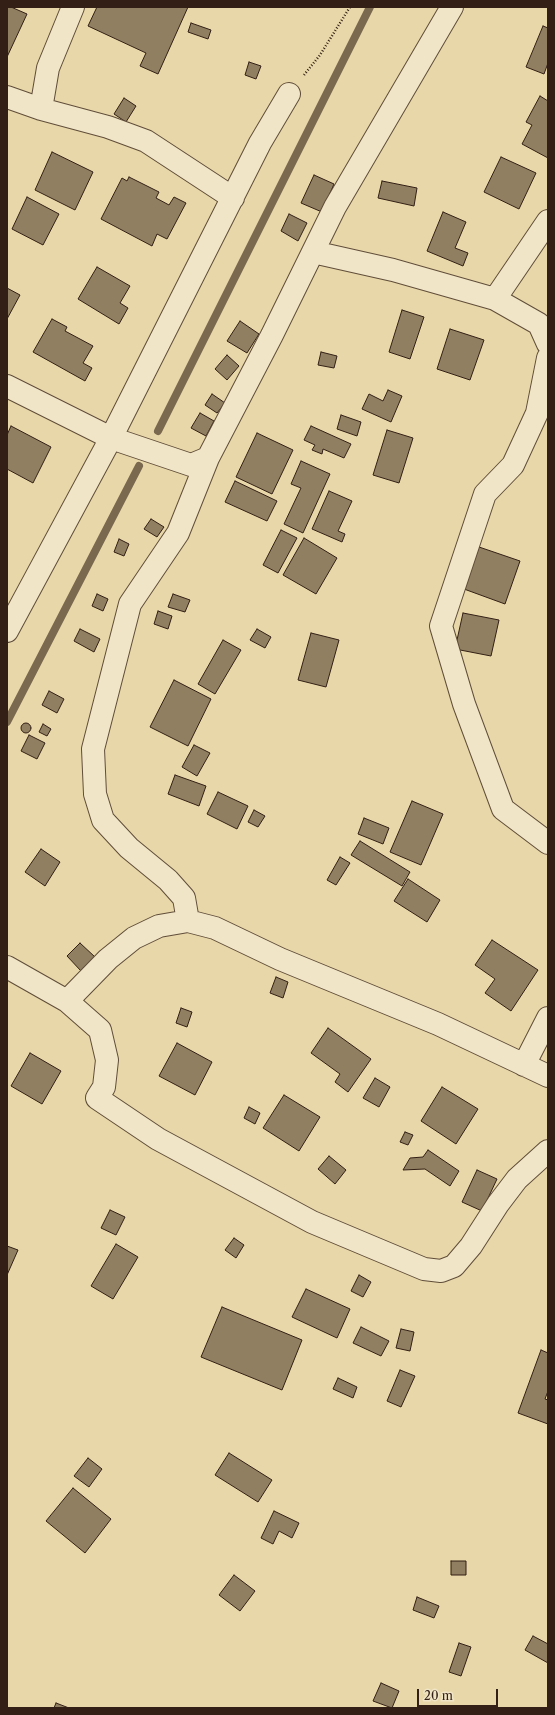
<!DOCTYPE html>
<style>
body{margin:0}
#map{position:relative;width:555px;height:1715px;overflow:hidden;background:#e8d7a8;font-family:"Libre Caslon Text",serif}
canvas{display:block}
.frame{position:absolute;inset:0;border:8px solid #331f15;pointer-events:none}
.scale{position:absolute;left:417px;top:1689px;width:81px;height:18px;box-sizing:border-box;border:2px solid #331f15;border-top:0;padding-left:5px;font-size:12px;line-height:14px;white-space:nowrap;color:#331f15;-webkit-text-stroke:3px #f0e5c6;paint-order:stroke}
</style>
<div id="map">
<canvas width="555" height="1715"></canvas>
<div class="frame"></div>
<div class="scale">20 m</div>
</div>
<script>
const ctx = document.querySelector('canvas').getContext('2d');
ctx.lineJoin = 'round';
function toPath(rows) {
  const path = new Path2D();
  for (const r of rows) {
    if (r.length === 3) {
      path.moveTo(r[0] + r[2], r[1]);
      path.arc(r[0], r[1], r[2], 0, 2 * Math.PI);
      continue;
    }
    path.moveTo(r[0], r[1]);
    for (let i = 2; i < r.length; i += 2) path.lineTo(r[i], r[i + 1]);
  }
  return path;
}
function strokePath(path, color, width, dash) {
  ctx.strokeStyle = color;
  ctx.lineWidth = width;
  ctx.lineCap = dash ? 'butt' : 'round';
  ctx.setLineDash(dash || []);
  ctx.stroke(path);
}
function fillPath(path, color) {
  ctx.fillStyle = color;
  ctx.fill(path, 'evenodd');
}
strokePath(toPath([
 [158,431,370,7],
 [7,722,139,466]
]), '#7a684f', 8);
const building = toPath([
 [7,7,11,7,27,14,7,57,7,7],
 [97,7,188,7,158,74,140,66,146,53,88,26,97,7],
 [191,23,211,30,208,39,188,32,191,23],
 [543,26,548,28,548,63,544,74,526,67,543,26],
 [249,62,261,66,256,79,245,75,249,62],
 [540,96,548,101,548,158,522,144,532,125,526,122,540,96],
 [124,98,136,106,126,122,114,114,124,98],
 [52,152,93,172,75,210,35,190,52,152],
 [501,157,536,173,519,209,484,192,501,157],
 [314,175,334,184,322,212,301,203,314,175],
 [129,177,159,192,156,198,169,205,174,197,186,203,167,239,157,234,152,246,101,219,122,178,127,181,129,177],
 [382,181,417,188,414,206,378,198,382,181],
 [27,197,59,214,43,245,12,229,27,197],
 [443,212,466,222,455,248,468,253,463,266,427,251,443,212],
 [289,214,307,223,298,241,281,231,289,214],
 [97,267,130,286,120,303,128,308,119,324,78,299,97,267],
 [7,288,20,295,7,319,7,288],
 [402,310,424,317,410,359,389,352,402,310],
 [52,319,67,327,65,331,93,346,83,363,92,368,85,381,33,352,52,319],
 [240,321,259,334,247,353,227,341,240,321],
 [450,329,484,340,470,380,437,369,450,329],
 [321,352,337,356,334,368,318,365,321,352],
 [227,355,239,366,227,380,215,369,227,355],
 [388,390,402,396,391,422,362,409,369,394,383,401,388,390],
 [212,394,225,403,217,413,205,405,212,394],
 [200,413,214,421,206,436,191,428,200,413],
 [341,415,361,422,357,436,337,429,341,415],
 [11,426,51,447,33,483,7,469,7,435,11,426],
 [311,426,351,444,344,458,323,449,322,454,312,450,315,445,304,440,311,426],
 [387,430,413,438,399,483,373,475,387,430],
 [257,433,293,450,272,494,236,477,257,433],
 [301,461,330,474,303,533,284,524,301,488,291,484,301,461],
 [235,481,277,501,267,521,225,502,235,481],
 [329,491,352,501,338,531,345,534,342,542,312,529,329,491],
 [151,519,164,527,157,537,144,529,151,519],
 [281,530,297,538,278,573,263,565,281,530],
 [304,538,337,558,316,594,283,575,304,538],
 [119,539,129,544,124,556,114,552,119,539],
 [479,547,520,561,505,604,464,589,479,547],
 [97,594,108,599,103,611,92,606,97,594],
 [173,594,190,600,185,612,168,607,173,594],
 [158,611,172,616,168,629,154,624,158,611],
 [463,613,499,620,491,656,455,649,463,613],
 [80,629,100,639,94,652,74,641,80,629],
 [257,629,271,637,265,648,250,640,257,629],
 [311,633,339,640,326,687,298,680,311,633],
 [223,640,241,650,215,694,198,684,223,640],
 [174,680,211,699,188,746,150,727,174,680],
 [49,691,64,699,57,713,42,705,49,691],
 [26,728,5],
 [43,724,51,729,47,736,39,732,43,724],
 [29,735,45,743,37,759,21,751,29,735],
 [194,745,210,753,197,776,182,767,194,745],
 [175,775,206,786,199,806,168,794,175,775],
 [218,792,248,806,237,829,207,814,218,792],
 [412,801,443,814,421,865,390,852,412,801],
 [254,810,265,816,258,827,248,822,254,810],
 [364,818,389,828,383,844,358,834,364,818],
 [360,841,410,872,402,886,351,855,360,841],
 [41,849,60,862,45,886,25,872,41,849],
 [340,857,350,863,336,885,327,880,340,857],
 [408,879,440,900,427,922,394,901,408,879],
 [492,940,538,970,511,1011,485,993,495,979,475,965,492,940],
 [80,943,95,957,81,971,67,956,80,943],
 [276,977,288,982,283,998,270,993,276,977],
 [181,1008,192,1012,187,1027,176,1023,181,1008],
 [328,1028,371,1059,348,1092,335,1082,340,1074,311,1053,328,1028],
 [177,1043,212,1062,195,1095,159,1076,177,1043],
 [30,1053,61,1071,42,1104,11,1086,30,1053],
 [375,1078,390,1087,379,1107,363,1098,375,1078],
 [442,1087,478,1109,456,1144,421,1121,442,1087],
 [284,1095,320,1117,299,1151,263,1128,284,1095],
 [249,1107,260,1113,255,1124,244,1118,249,1107],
 [405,1132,413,1135,408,1145,400,1142,405,1132],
 [428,1150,459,1171,450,1186,425,1169,403,1170,410,1158,423,1157,428,1150],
 [329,1156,346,1170,335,1184,318,1169,329,1156],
 [477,1170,497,1179,482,1211,462,1202,477,1170],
 [110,1210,125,1217,116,1235,101,1228,110,1210],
 [234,1238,244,1245,236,1258,225,1250,234,1238],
 [116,1244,138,1257,113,1299,91,1286,116,1244],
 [7,1246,18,1250,7,1275,7,1246],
 [359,1275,371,1282,363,1297,351,1291,359,1275],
 [306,1289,350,1309,337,1338,292,1317,306,1289],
 [222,1307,302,1340,282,1390,201,1357,222,1307],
 [361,1327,389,1341,381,1356,353,1343,361,1327],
 [401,1329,414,1332,410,1351,396,1348,401,1329],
 [541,1350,548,1353,548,1391,545,1399,548,1400,548,1424,518,1413,541,1350],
 [400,1370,415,1376,401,1407,387,1401,400,1370],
 [338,1378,357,1387,353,1398,333,1389,338,1378],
 [229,1453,272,1480,258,1502,215,1475,229,1453],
 [88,1458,102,1469,89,1487,74,1476,88,1458],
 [73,1488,111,1519,85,1553,46,1521,73,1488],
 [274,1511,299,1523,292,1538,279,1531,273,1544,261,1538,274,1511],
 [451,1561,466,1561,466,1575,451,1575,451,1561],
 [234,1575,255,1591,240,1611,219,1595,234,1575],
 [417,1597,439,1606,434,1618,413,1610,417,1597],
 [533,1636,548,1644,548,1663,525,1650,533,1636],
 [459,1643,471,1647,461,1676,449,1672,459,1643],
 [381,1683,399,1691,392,1708,373,1701,381,1683],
 [56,1703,69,1708,54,1708,56,1703]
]);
fillPath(building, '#917f61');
strokePath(building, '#331f15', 1);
const minor = toPath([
 [7,97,41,109,108,127,146,141,233,198],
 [41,109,48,68,73,7],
 [313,252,393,270,495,299,539,324,548,344],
 [495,299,548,221],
 [548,358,537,413,513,465,485,494,441,626,464,704,503,809,548,843],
 [7,386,111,438,191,465,208,458,272,335,335,207,452,7],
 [7,631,111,438,260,143,289,94],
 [188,921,184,898,168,880,129,848,103,820,95,794,93,749,130,604,178,533,208,458],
 [7,967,67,1001,100,1030,107,1060,104,1087,97,1098,158,1139,312,1222,424,1269,441,1271,454,1266,471,1246,498,1204,517,1179,548,1151],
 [67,1001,108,959,134,938,159,926,188,921,215,928,280,959,438,1024,548,1076],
 [524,1065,548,1018]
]);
strokePath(minor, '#604d3a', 24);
strokePath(toPath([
 [304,75,320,55,350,7]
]), '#331f15', 2.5, [1, 2]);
strokePath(minor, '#f0e5c6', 22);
</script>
